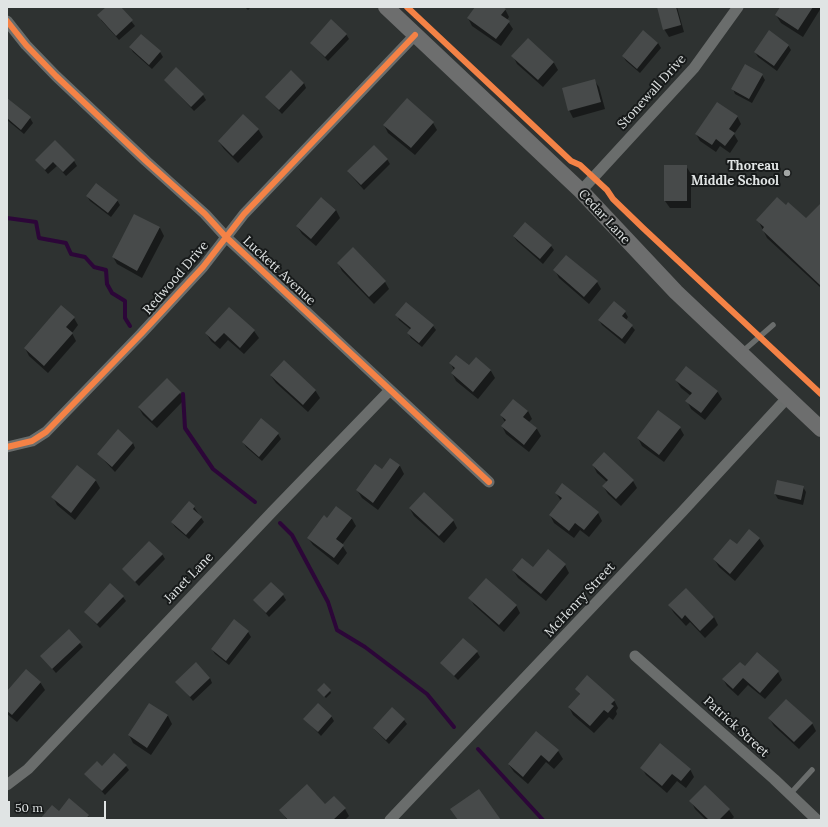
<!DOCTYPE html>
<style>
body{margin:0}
#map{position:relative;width:828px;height:827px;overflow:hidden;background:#2e3231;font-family:Lora,serif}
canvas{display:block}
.frame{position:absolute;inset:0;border:8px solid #e0e4e4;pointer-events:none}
.scale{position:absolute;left:8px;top:801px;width:98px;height:18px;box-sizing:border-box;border:2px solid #e0e4e4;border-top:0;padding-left:5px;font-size:12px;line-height:14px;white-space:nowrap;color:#e0e4e4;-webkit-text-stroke:3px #171a1a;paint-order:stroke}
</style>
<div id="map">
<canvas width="828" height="827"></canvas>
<div class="frame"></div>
<div class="scale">50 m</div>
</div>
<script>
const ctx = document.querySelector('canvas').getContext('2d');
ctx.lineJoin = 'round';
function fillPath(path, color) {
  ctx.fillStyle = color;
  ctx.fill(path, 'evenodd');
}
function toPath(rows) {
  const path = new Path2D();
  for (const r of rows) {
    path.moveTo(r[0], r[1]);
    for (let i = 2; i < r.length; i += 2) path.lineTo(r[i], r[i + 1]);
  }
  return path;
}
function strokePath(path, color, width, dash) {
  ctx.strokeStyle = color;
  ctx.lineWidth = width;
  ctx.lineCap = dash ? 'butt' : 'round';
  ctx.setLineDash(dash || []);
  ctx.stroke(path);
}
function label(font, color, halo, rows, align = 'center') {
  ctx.font = font + ' Lora,serif';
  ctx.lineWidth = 4;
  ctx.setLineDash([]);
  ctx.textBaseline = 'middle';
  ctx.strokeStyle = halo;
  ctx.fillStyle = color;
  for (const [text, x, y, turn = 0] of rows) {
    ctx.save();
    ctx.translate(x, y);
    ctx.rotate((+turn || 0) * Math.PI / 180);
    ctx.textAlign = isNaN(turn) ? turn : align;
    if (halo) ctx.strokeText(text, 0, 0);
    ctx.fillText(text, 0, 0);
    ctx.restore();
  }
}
fillPath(toPath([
 [107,7,120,7,135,26,119,40,101,20],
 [245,7,251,7,248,10],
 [476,7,502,7,505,9,509,17,507,20,513,29,501,46,472,26,468,18],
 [658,7,677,7,684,32,669,37,664,29],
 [781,7,821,7,821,8,803,37,781,23,776,15],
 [346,34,349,39,328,61,311,43],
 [528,39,554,63,558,70,543,87,517,64,513,56],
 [658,43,661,48,640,73,626,61,623,56],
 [788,45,791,50,777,71,758,57,755,52],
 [130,47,160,52,163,57,152,69,133,52],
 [745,66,762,75,765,80,752,103,735,94,733,89],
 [165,80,203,95,206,100,194,111],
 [594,80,599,87,605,109,573,118,569,110],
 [304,83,306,88,282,114,267,98],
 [7,100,30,118,33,123,24,134,7,120],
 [737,116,741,124,734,134,738,141,730,153,720,146,716,152,700,141,696,134],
 [433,123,437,130,415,155,388,133,384,125],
 [258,129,263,137,238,163,224,149,219,142],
 [387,159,390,164,364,190,348,172],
 [36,160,74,161,77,166,66,176,57,166,48,174],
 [686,166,691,174,691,208,670,208,665,201],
 [87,196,117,200,120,205,111,217,90,201],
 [322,198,336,210,340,218,316,246,302,234,297,226],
 [821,204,821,288,767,238,758,220,786,206,809,222],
 [135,215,160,228,164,236,142,278,117,264,113,257],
 [514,237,551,246,554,250,543,264,517,241],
 [338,263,385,282,389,289,374,304,342,271],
 [555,270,597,282,601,289,589,304,559,278],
 [625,312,628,317,626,320,635,330,625,344,602,325,599,320],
 [397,315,433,326,436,330,422,347,411,338,408,333,411,330,399,320],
 [74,318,78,325,72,333,76,341,48,373,29,356,25,348],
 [254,331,259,338,244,354,228,340,220,349,211,341,206,333],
 [476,358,491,371,495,378,478,399,456,381,452,373,454,370,451,364,469,367],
 [271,376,315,390,320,398,308,412,276,383],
 [676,380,717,391,722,399,705,420,691,409,687,401,691,396,681,388],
 [180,393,184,400,157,428,143,415,139,408],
 [528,411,532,419,529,422,537,429,541,436,529,452,506,434,502,426,505,422,501,415],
 [680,428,684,435,664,462,642,446,638,438],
 [278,434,281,439,262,461,246,447,243,442],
 [133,443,135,448,115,472,98,454],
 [390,459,400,466,404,474,378,510,362,498,357,490,382,471],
 [593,465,633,481,637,488,621,506,608,494,603,486,607,482,597,473],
 [77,466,96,481,100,488,75,520,57,505,53,497],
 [803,487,806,492,803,505,778,499,775,494],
 [556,493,598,513,602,521,589,537,580,530,574,538,554,523,550,515,561,501],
 [194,507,204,522,189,539,175,527,172,522],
 [337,507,352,519,356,526,342,545,347,553,338,565,313,545,308,538,328,519],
 [410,509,453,520,457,528,444,543,414,516],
 [759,538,764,546,735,581,719,567,714,559,737,545],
 [162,554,165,559,139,586,123,569],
 [565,565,569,573,546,601,518,578,513,570],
 [686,589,714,617,718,625,705,638,690,622,686,626,674,613,669,605],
 [283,595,286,600,269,617,254,600],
 [123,597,126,601,100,628,85,612],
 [470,598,516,605,520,613,504,632,474,605],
 [234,621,248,632,251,637,229,665,215,654,212,649],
 [69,630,83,647,56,673,41,656],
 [477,652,480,657,458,680,441,663],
 [745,667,778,672,782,680,765,699,748,685,738,696,727,686,723,679],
 [210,678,212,683,193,701,177,682],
 [40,682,45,690,17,722,7,714,7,692],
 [576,689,614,700,618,708,616,711,617,714,613,720,609,717,594,733,573,715,569,707,580,695],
 [330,691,331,693,326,698,320,692],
 [149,704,168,716,172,724,151,755,133,743,129,735],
 [331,716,334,721,321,736,305,719],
 [769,718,812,723,816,731,799,749,774,726],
 [404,720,407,724,389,744,374,729],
 [536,733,558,751,563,759,554,769,546,762,528,784,514,772,509,765],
 [126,766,129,770,105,795,86,774,102,768],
 [642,768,690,769,694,777,686,788,677,781,667,793,646,775],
 [691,801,729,810,734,817,731,820,706,820,695,809],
 [325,806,345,809,349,816,345,820,287,820,281,811],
 [59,812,88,816,91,820,44,820,42,818]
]), '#0007');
strokePath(toPath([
 [7,218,36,222,39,238,66,243,71,254,85,257,94,267,106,270,107,284,112,293,125,301,125,318,130,326],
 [183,394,185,428,213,469,255,502],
 [280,523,292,535,328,602,337,630,365,647,427,694,454,727],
 [478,749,543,820]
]), '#2c0638', 4);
fillPath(toPath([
 [106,7,121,7,133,20,116,36,97,15],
 [475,7,503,7,506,9,501,15,510,21,496,39,467,18],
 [657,7,676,7,681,25,663,30],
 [780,7,813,7,798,30,775,15],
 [331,19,347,34,325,57,310,43],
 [643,30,658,43,637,69,622,56],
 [769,30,789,45,774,66,754,52],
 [141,34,161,51,149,65,129,47],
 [528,38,554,62,538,80,511,56],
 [745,64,763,74,749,99,731,89],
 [176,67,204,94,191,107,164,80],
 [291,70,304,83,279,110,265,97],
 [595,79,601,102,568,111,562,88],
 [7,98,31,117,21,130,7,118],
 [407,98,434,122,411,148,383,125],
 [717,102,738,116,729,129,735,133,725,146,716,139,712,145,695,134],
 [243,114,259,129,233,156,218,141],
 [55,140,75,160,63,172,53,162,45,170,35,160],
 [374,145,388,159,361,185,347,171],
 [664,165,687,165,687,201,664,201],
 [96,183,118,200,108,213,86,196],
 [321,197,336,210,311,239,296,226],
 [777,197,786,205,788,202,806,218,821,203,821,286,762,230,764,227,756,220],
 [134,214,160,227,137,271,112,257],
 [525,222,552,245,540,259,513,236],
 [353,247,386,281,369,297,337,263],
 [566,255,598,281,584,297,553,270],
 [614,301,626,311,622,316,633,325,622,339,598,320],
 [406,302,434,325,419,343,407,333,411,328,395,315],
 [61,305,75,317,66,327,73,333,44,366,24,348],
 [229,307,255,330,240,348,224,333,215,342,205,333],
 [456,355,469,365,476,357,491,370,473,392,451,373,455,368,449,363],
 [284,360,316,390,303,405,270,375],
 [686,366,718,391,701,413,685,401,692,393,675,380],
 [167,378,181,392,152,421,138,407],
 [513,399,528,411,523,417,537,428,524,445,501,426,506,420,500,415],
 [658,410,681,427,659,455,637,438],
 [261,418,279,433,259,457,242,442],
 [118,429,133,443,112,467,97,454],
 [604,452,634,480,616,499,602,486,608,480,592,465],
 [390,458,400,465,373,503,356,490,375,464,382,469],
 [77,465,96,480,71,513,51,497],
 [777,480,804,486,801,500,774,494],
 [562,483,599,512,584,530,575,523,569,531,549,515,562,498,555,493],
 [424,492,454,520,439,536,409,508],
 [189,501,195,506,193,509,202,517,186,535,171,522],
 [336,506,352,518,336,539,344,545,334,558,307,538,324,515,327,518],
 [749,529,760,538,730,574,713,559,730,539,737,544],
 [149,541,163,554,135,582,122,569],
 [548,549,566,564,541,594,512,570,522,558,533,567],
 [486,578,517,605,499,625,468,598],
 [271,582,284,594,266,613,253,600],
 [110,583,124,596,97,624,84,612],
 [686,588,714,617,700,631,685,615,682,619,668,605],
 [234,619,249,631,226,661,211,649],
 [69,629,81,642,52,669,40,656],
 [463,638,478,651,454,676,440,663],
 [757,652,779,671,760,693,743,678,733,689,722,679,740,662,745,666],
 [196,662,210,678,190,697,175,682],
 [26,669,41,682,12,715,7,711,7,691],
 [587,675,615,700,611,704,614,706,608,713,604,710,590,726,568,707,580,694,575,689],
 [324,683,331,690,324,697,317,690],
 [786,699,813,723,794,742,768,718],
 [149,703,168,715,147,748,128,735],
 [318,703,332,716,318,732,303,719],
 [392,707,405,719,386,740,373,728],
 [536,731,559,750,549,762,541,755,523,777,508,764],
 [660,743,691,769,681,781,672,774,662,786,640,768],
 [114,753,127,765,102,791,84,774,97,761,102,766],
 [307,784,325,804,334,796,346,808,333,820,288,820,279,810],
 [705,785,730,809,719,820,709,820,689,801],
 [479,789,501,820,458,820,450,809],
 [69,798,89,815,85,820,44,820,41,818,52,805,59,811]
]), '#474a4a');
strokePath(toPath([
 [742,352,773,325],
 [790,794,812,770]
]), '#6a6d6c', 5.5);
strokePath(toPath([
 [7,21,26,45,56,76,146,161,205,214,226,237,489,482],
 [581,191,694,68,738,7],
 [7,447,32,441,46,432,141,334,203,267,244,214,415,35],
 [635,656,774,779,817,820],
 [7,785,28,769,272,512,390,390],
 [390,820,682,512,788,397]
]), '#6a6d6c', 11);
strokePath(toPath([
 [386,7,581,191,676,292,821,429]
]), '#6d6e6e', 16);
strokePath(toPath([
 [407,7,571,161,580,165,607,190,613,199,643,228,821,394],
 [7,21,26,45,56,76,146,161,205,214,226,237,489,482],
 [7,447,32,441,46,432,141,334,203,267,244,214,415,35]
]), '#f48246', 6);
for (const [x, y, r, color] of [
 [787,173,4,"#a2a6a5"]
]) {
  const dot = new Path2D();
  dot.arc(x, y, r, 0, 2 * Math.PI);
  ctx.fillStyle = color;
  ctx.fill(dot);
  strokePath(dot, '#171a1a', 1.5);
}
label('13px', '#e0e4e4', '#171a1a', [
 ["Stonewall Drive",652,92,-48],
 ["Cedar Lane",604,217,47],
 ["Luckett Avenue",279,271,43],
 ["Redwood Drive",176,278,-49],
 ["Janet Lane",189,578,-46],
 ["McHenry Street",580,600,-47],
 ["Patrick Street",736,727,42]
]);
label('bold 13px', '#e0e4e4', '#171a1a', [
 ["Thoreau",779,166],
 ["Middle School",779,181]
], 'right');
</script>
